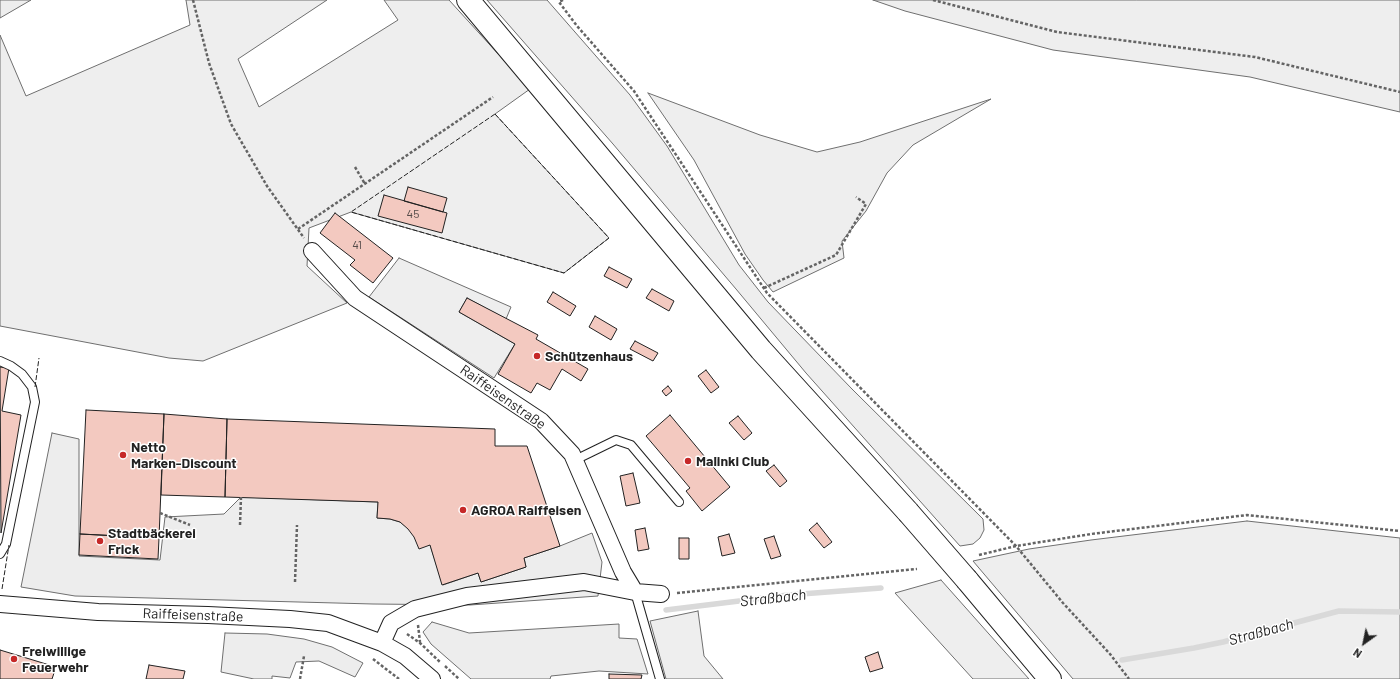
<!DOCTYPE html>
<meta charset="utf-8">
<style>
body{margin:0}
#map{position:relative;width:1400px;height:679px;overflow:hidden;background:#fff;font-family:Barlow,sans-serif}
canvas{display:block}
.north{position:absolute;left:1344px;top:623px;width:40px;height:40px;-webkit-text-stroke:3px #fff;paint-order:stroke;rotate:213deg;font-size:11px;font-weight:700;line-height:16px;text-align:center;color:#222}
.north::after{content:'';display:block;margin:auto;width:14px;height:18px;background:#222;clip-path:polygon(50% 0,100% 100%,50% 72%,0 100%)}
</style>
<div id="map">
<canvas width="1400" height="679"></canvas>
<div class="north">N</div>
</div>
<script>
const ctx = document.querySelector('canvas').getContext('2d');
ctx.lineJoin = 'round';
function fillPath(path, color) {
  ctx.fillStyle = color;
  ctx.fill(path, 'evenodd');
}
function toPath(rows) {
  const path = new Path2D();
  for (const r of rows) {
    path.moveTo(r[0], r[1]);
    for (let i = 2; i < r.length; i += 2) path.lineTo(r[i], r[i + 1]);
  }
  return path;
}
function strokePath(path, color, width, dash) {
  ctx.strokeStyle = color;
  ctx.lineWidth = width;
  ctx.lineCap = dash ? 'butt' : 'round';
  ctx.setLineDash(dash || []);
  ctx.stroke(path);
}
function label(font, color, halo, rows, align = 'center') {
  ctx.font = font + ' Barlow,sans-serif';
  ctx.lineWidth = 3;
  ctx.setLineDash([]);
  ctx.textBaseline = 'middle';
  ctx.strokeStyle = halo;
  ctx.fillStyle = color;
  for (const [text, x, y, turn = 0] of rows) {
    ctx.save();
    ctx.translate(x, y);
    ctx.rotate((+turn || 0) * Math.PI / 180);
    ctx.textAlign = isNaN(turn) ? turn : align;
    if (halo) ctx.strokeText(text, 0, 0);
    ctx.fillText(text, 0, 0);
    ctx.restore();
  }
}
const green = toPath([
 [0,0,31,0,0,18,0,0],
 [186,0,327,0,238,59,259,107,398,20,384,0,449,0,530,89,495,114,609,238,564,273,351,212,309,228,307,266,347,303,203,361,169,358,0,326,0,35,26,96,190,25,186,0],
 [487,0,547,0,630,95,667,146,739,265,768,302,852,389,983,519,984,530,980,538,973,544,960,546,806,373,736,289,613,144,487,0],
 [873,0,1400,0,1400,112,1250,77,1053,50,905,11,873,0],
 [648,93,760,135,817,152,860,142,991,99,913,145,887,173,866,211,842,241,844,258,773,292,763,280,745,254,694,160,648,93],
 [399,258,511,307,506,319,467,298,459,312,515,344,494,378,369,297,399,258],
 [1247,521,1400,538,1400,679,1073,679,973,561,1029,549,1091,540,1247,521],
 [941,580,1029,679,973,679,895,593,941,580],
 [698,611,704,656,723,679,666,679,650,621,698,611]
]);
fillPath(green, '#eee');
strokePath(green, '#6f6f6f', 1);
const parking = toPath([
 [52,433,79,439,79,556,160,560,165,517,224,514,241,497,378,502,377,518,390,519,400,522,430,545,443,585,478,573,481,582,526,567,524,558,560,546,592,533,602,562,598,596,470,605,373,604,75,596,21,587,52,433],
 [432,622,469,633,619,624,619,638,637,639,648,674,599,671,551,676,550,679,471,679,431,644,423,632,432,622],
 [225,633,267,634,304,639,332,647,363,663,355,677,319,661,296,662,290,678,272,676,272,679,254,679,221,672,225,633]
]);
fillPath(parking, '#ededed');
strokePath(parking, '#6f6f6f', 1);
strokePath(toPath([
 [666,610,788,595,881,588],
 [1122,660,1194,648,1223,642,1339,611,1400,612]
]), '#d9d9d9', 5.5);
const building = toPath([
 [408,187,447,198,443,212,404,201,408,187],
 [384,195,447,213,442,233,378,216,384,195],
 [335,213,393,258,373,283,350,265,355,260,320,233,335,213],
 [609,267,632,279,627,288,604,276,609,267],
 [652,289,674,301,669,311,646,298,652,289],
 [553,292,576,306,570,316,547,302,553,292],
 [467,298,538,335,536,339,588,369,581,381,562,369,550,390,537,383,531,393,498,374,515,344,459,312,467,298],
 [595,316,617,329,611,340,589,327,595,316],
 [635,341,658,353,653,361,630,349,635,341],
 [0,367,9,368,2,411,21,415,1,533,0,367],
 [706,370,719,387,711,393,698,376,706,370],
 [668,386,672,391,666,396,662,391,668,386],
 [86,410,164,414,159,538,80,534,86,410],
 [164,414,227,419,225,497,161,495,164,414],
 [670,415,730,487,702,511,686,491,690,488,646,436,670,415],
 [738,416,752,433,744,440,729,423,738,416],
 [227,419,495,429,495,446,527,446,560,546,524,558,526,567,481,582,478,573,442,585,430,545,419,549,414,537,408,529,400,522,390,519,377,518,378,502,225,497,227,419],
 [774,465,787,481,780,487,766,471,774,465],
 [633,473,640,503,626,506,620,476,633,473],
 [817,523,832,542,824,548,809,530,817,523],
 [645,528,649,549,638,551,635,530,645,528],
 [80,534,159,538,158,559,79,555,80,534],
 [729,534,735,553,722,556,718,537,729,534],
 [774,536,781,556,771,559,764,539,774,536],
 [679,538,689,538,689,559,679,559,679,538],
 [0,650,56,667,52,679,0,679,0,650],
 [878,652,883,668,870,672,865,657,878,652],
 [149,665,185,671,183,679,146,679,149,665],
 [609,674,642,675,641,679,609,679,609,674]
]);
fillPath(building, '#f3c9c0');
strokePath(building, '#222', 1);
const service = toPath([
 [0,361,11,366,22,374,32,387,35,402,6,544,0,554],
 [575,460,616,440,631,445,679,502],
 [635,592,660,679]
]);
const minor = toPath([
 [312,251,355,298,541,421,572,454,623,572,635,592],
 [0,604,98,612,208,615,290,619,328,623,382,643,405,656,432,679],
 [382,643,391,623,415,609,467,596,584,582,635,592,661,594]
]);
const secondary = toPath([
 [468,0,761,350,908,512],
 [967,580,1050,679]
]);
strokePath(service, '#222', 10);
strokePath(minor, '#222', 18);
strokePath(secondary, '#222', 24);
strokePath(toPath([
 [193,0,209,63,231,124,267,186,304,238],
 [563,0,559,2,577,26,634,91,767,293,1016,546,1063,603,1110,654,1129,679],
 [933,0,1057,32,1255,57,1400,92],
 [355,167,365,184],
 [298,229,493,97],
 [764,288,836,255,866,204,856,197],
 [160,513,190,525],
 [240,525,241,497],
 [979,555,1016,546,1091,534,1247,515,1400,531],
 [295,582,297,525],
 [677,593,917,569],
 [418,625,420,642],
 [407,634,420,643,441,663],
 [373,659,399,679],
 [445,666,459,679],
 [300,679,304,656]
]), '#646464', 2.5, [3, 2]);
strokePath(service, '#fff', 8);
strokePath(minor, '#fff', 16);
strokePath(secondary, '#fff', 22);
const secondaryBridge = toPath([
 [908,512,967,580]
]);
strokePath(secondaryBridge, '#222', 24, []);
strokePath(secondaryBridge, '#fff', 22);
strokePath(toPath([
 [495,114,609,238,564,273,351,212,495,114],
 [35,387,39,358],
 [2,589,9,545]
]), '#222', 1, [5, 2]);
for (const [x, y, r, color] of [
 [537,356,4,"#c62828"],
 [123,455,4,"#c62828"],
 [688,461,4,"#c62828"],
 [463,510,4,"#c62828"],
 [100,541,4,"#c62828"],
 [14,659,4,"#c62828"]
]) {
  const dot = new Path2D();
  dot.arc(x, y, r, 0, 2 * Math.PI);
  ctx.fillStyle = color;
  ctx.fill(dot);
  strokePath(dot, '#fff', 1.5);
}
label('12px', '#564c4a', null, [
 ["45",413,214],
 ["41",357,245]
]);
label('bold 14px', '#222', '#fff', [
 ["Schützenhaus",545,356],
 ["Netto",131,447],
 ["Marken-Discount",131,463],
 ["Malinki Club",696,461],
 ["AGROA Raiffeisen",471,510],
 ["Stadtbäckerei",108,533],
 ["Frick",108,549],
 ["Freiwillige",22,651],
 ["Feuerwehr",22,667]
], 'left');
label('14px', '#222', '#fff', [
 ["Raiffeisenstraße",503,397,35],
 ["Raiffeisenstraße",193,615,2]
]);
label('italic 15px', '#222', '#fff', [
 ["Straßbach",773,598,-6],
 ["Straßbach",1261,632,-15]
]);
</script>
